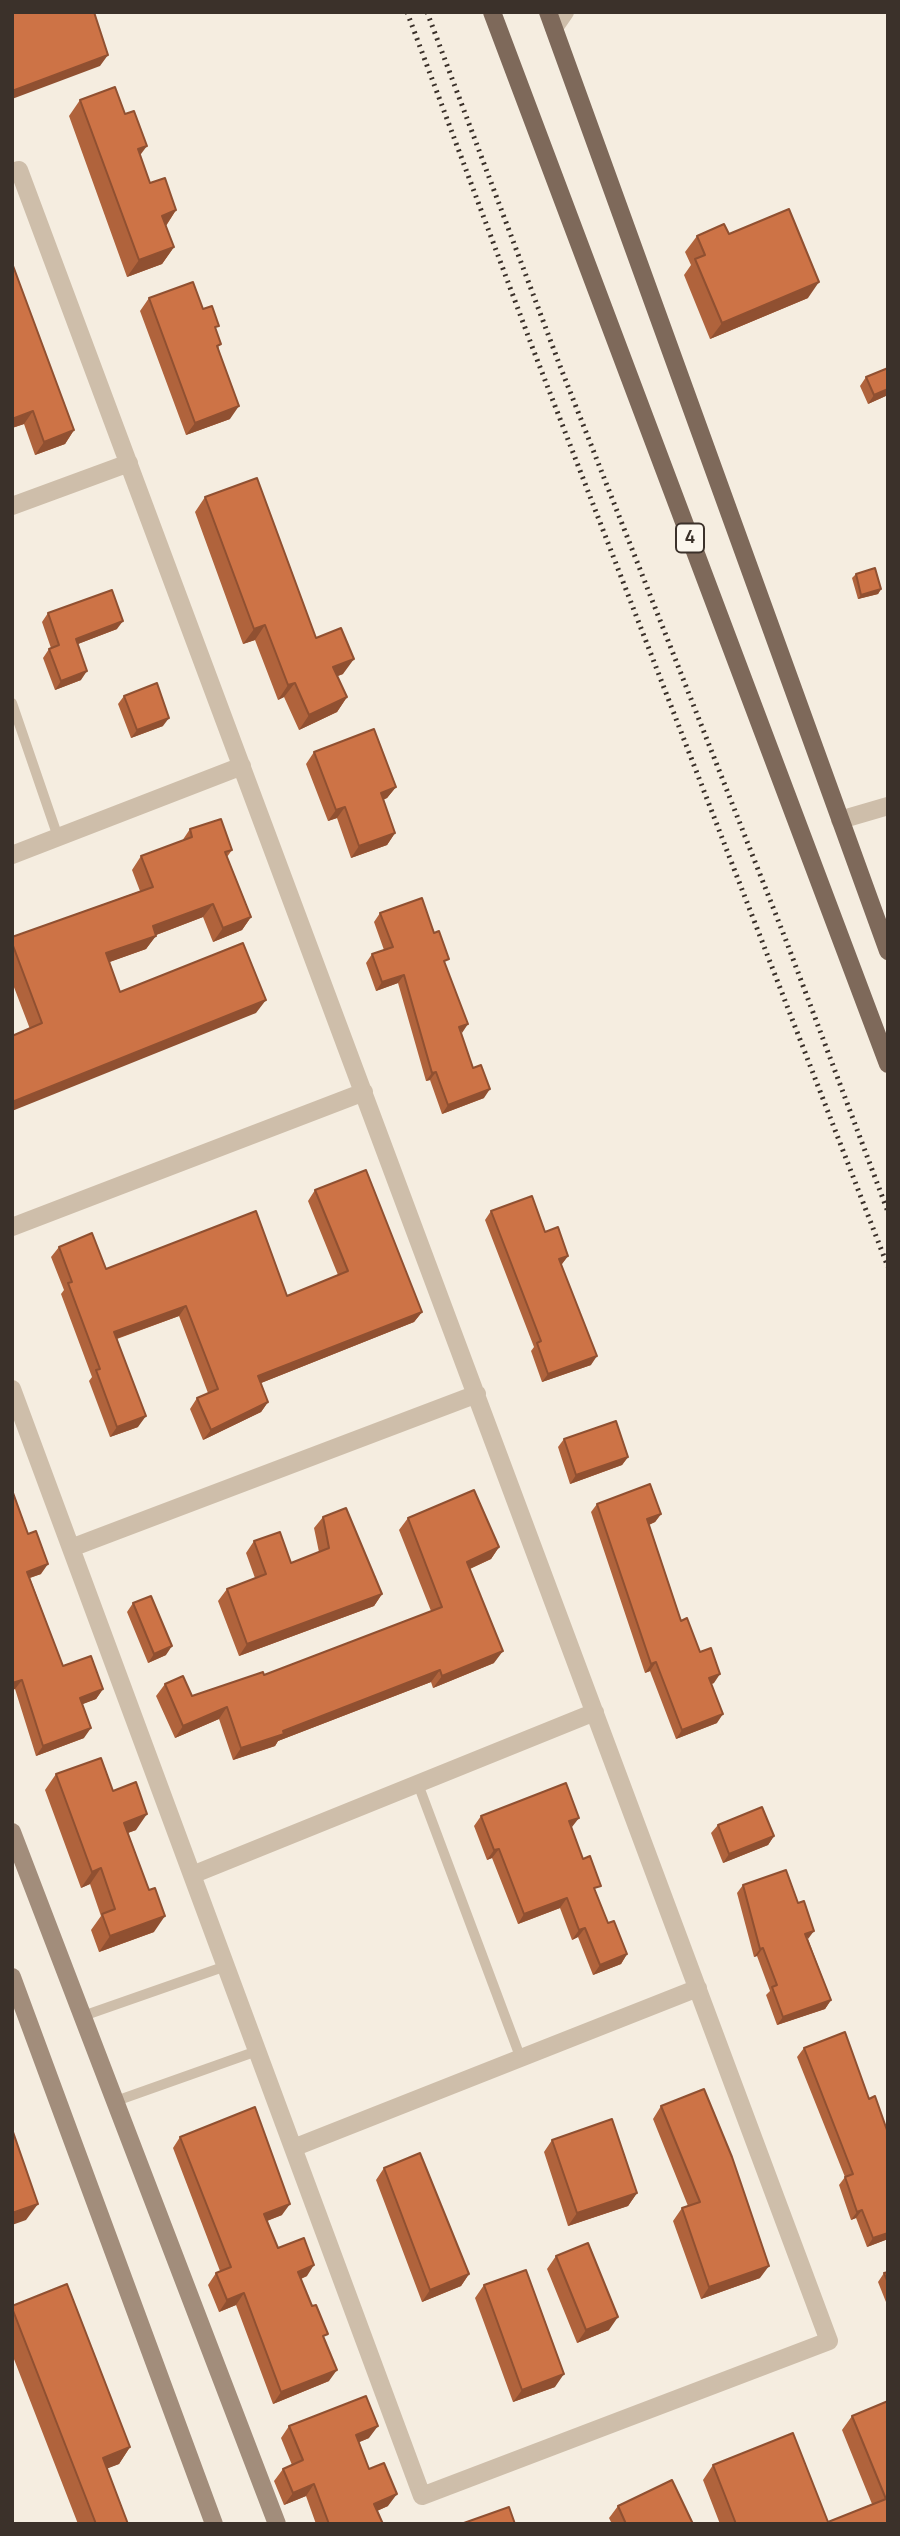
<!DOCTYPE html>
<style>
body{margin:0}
#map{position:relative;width:900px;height:2536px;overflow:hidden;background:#f5ede0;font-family:Manrope,sans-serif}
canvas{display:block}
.frame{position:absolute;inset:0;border:14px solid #3b312a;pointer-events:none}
</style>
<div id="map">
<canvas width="900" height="2536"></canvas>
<div class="frame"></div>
</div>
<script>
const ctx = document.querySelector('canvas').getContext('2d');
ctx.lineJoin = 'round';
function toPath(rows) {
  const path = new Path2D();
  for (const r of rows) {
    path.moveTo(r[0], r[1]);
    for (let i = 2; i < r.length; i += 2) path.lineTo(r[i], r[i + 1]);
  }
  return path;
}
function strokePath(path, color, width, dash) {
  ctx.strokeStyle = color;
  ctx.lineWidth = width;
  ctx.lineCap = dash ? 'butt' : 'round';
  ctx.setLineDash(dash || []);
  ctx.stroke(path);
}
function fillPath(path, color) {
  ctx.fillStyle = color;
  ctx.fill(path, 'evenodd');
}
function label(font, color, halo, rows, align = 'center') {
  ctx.font = font + ' Manrope,sans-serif';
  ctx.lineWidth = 5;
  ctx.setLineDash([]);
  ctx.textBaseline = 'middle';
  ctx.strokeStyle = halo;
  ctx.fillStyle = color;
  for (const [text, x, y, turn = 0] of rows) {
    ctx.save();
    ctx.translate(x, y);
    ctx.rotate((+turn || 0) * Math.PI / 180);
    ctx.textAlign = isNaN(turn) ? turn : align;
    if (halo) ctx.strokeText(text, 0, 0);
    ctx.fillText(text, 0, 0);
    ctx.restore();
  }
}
strokePath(toPath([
 [12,703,58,837],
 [418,1784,521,2059],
 [83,2016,226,1966],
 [116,2101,257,2051]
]), '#cebeaa', 10);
strokePath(toPath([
 [554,28,565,12],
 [12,172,19,170,829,2341,422,2496,12,1389],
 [12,506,129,463],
 [840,820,888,806],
 [12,855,242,766],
 [12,1227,364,1092],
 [71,1548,477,1394],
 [192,1875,595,1712],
 [293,2148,698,1988]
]), '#cebeaa', 18);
strokePath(toPath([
 [12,1832,277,2524],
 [12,1977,214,2524]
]), '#a28d7b', 18);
strokePath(toPath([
 [492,12,888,1064],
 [548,12,888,951]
]), '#7e695a', 18);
strokePath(toPath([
 [407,12,533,349,888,1267],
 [427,12,560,366,787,943,888,1212]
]), '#3b312a', 5, [2, 5]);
fillPath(toPath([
 [80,100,140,155,150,183,176,210,166,226,174,247,162,264,127,277,69,116],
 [729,234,808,298,710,339,684,275,691,265,685,252,697,236],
 [12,263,74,430,65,444,35,455,24,424,12,428],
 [149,298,203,309,216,331,230,419,186,435,140,311],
 [888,368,888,395,868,404,860,386,866,377],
 [205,497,343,674,337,676,347,697,337,712,299,730,284,697,278,700,255,640,243,644,195,512],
 [856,574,881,589,878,594,858,599,852,578],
 [48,613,117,629,78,644,81,680,55,690,43,658,49,649,51,648,42,622],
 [124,696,163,726,131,738,118,704],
 [314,752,396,787,387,798,383,800,395,833,387,845,351,858,337,818,328,821,306,764],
 [190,829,232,850,227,857,251,917,242,930,213,942,203,917,156,935,146,949,109,962,120,992,256,1013,30,1029,12,982,12,937,140,891,132,870,141,856,182,841],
 [380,913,445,964,461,1033,484,1098,442,1114,430,1080,426,1081,398,983,376,991,366,963,372,954,384,950,374,922],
 [315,1190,422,1312,414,1322,261,1383,268,1402,261,1412,203,1440,190,1409,197,1398,208,1393,179,1316,117,1339,138,1427,110,1437,89,1381,92,1377,61,1294,64,1290,51,1257,59,1247,106,1269,287,1296,338,1275,308,1201],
 [491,1211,545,1232,568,1256,561,1265,591,1365,542,1382,531,1351,534,1347,485,1220],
 [564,1439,628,1457,622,1465,570,1484,558,1447],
 [12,1490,41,1574,30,1578,63,1666,103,1689,96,1699,82,1704,84,1738,36,1756,15,1689,12,1690],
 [597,1504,661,1514,655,1522,649,1525,681,1621,700,1652,714,1683,711,1684,717,1723,676,1739,650,1671,645,1673,591,1512],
 [323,1517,382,1594,374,1606,239,1656,218,1601,227,1589,255,1578,246,1553,254,1541,291,1563,319,1552,314,1528],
 [408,1518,499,1547,491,1559,470,1569,494,1663,433,1688,431,1682,278,1741,275,1746,233,1760,219,1719,175,1738,156,1696,165,1684,192,1696,264,1675,431,1611,399,1530],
 [133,1603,166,1655,148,1663,127,1612],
 [56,1774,113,1791,136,1830,128,1833,154,1932,99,1952,91,1930,101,1916,90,1884,81,1888,45,1790],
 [481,1816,571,1828,608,1923,627,1954,621,1964,593,1975,578,1937,572,1940,560,1908,518,1924,492,1858,487,1860,474,1826],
 [718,1825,774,1836,768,1845,723,1863,711,1833],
 [743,1885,808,1939,831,2000,825,2009,777,2025,766,1995,770,1991,757,1956,754,1957,737,1893],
 [804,2048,869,2099,888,2133,888,2239,867,2247,856,2218,851,2220,839,2185,845,2177,797,2057],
 [661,2106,760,2278,701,2299,673,2221,682,2208,688,2206,653,2119],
 [180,2137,282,2215,267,2221,278,2248,307,2276,301,2279,324,2339,329,2381,273,2404,236,2305,219,2312,208,2285,216,2273,220,2271,173,2148],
 [552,2140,637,2193,628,2206,568,2226,544,2152],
 [384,2168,469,2274,461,2286,422,2302,376,2180],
 [556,2256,609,2330,577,2343,547,2269],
 [888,2272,888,2307,878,2282,884,2273],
 [484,2285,555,2387,513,2402,475,2298],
 [12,2306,130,2447,119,2464,107,2468,128,2524,78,2524,12,2354],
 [888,2401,888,2524,720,2524,703,2480,713,2465,828,2522,872,2504,842,2430,852,2416],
 [289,2426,369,2438,359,2442,369,2469,388,2506,377,2511,383,2524,316,2524,306,2496,284,2505,274,2481,283,2469,292,2465,281,2438],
 [618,2506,693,2524,612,2524,609,2518]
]), '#b0633c');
fillPath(toPath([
 [108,55,100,66,12,99,12,91],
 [147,146,135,162,138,149],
 [176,210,165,227,162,216],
 [174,247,162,264,127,277,139,260],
 [819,282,808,298,710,339,722,323],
 [888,389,888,395,868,404,874,395],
 [239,406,230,419,186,435,195,423],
 [33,411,24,424,12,428,12,419],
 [74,430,65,444,35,455,44,442],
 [881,589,878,594,858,599,861,595],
 [123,621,117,629,70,647,76,639],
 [265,625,255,640,243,644,254,629],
 [354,659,343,674,323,682,333,667],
 [87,671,81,680,55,690,61,681],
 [295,683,284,697,278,700,288,685],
 [347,697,337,712,299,730,309,715],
 [169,718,163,726,131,738,137,730],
 [396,787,387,798,372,804,381,793],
 [345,807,337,818,328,821,336,810],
 [395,833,387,845,351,858,359,846],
 [213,904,203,917,143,940,153,926],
 [251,917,242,930,213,942,223,928],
 [156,936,146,949,96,967,106,953],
 [404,975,398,983,376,991,382,982],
 [266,1000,256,1013,12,1111,12,1102],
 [468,1024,462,1033,459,1027],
 [436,1072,430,1080,426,1081,432,1073],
 [490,1089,484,1098,442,1114,448,1105],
 [568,1256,562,1264,553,1268,559,1259],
 [186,1306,179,1316,107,1342,114,1332],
 [422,1312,414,1322,251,1387,258,1376],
 [597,1356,591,1365,542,1382,548,1374],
 [268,1402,261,1412,203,1440,211,1430],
 [146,1416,138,1427,110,1437,117,1427],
 [628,1457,622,1465,570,1484,576,1475],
 [661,1514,655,1522,641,1528,647,1519],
 [499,1547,491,1559,458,1574,467,1562],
 [48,1564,41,1574,20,1581,27,1572],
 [382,1594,374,1606,239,1656,247,1644],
 [172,1646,166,1655,148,1663,154,1654],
 [503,1651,494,1663,433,1688,442,1676],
 [656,1662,650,1671,645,1673,651,1664],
 [440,1670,431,1682,278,1741,275,1746,233,1760,241,1748],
 [720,1674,714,1683,703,1687,709,1678],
 [22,1680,15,1689,12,1690,12,1683],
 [103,1689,96,1699,73,1708,80,1698],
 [227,1707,219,1719,175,1738,183,1726],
 [723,1714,717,1723,676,1739,682,1730],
 [91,1728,84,1738,36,1756,43,1746],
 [147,1814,136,1830,113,1838,124,1823],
 [579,1818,572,1827,569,1821],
 [774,1836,768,1845,723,1863,729,1854],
 [499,1849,492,1858,487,1860,494,1850],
 [101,1868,90,1884,81,1888,92,1872],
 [567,1898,560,1908,518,1924,524,1914],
 [165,1916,154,1932,99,1952,110,1936],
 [585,1928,578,1937,572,1940,579,1930],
 [814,1931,808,1939,805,1934],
 [763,1948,757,1956,754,1957,760,1949],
 [627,1954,621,1964,593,1975,600,1965],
 [831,2000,825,2009,777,2025,783,2017],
 [637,2193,628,2206,568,2226,577,2213],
 [38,2204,26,2220,12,2225,12,2213],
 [290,2204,282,2215,256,2225,264,2214],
 [862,2210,856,2218,851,2220,857,2212],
 [888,2233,888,2239,867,2247,873,2238],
 [314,2265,307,2276,290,2283,298,2272],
 [769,2266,760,2278,701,2299,709,2287],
 [469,2274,461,2286,422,2302,430,2290],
 [244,2293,236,2305,219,2312,227,2300],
 [618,2317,609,2330,577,2343,586,2330],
 [337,2370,329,2381,273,2404,281,2392],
 [564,2374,555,2387,513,2402,522,2390],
 [378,2426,369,2438,348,2447,356,2435],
 [130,2447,119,2464,91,2475,103,2458],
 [314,2484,306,2496,284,2505,293,2493],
 [397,2494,388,2506,365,2516,374,2504]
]), '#905031');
const building = toPath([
 [12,12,94,12,108,55,12,91,12,12],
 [115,87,125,114,134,111,147,146,138,149,150,183,165,178,176,210,162,216,174,247,139,260,80,100,115,87],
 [789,209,819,282,722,323,695,259,705,255,697,236,724,224,729,234,789,209],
 [12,263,74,430,44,442,33,411,12,419,12,263],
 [193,282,203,309,212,306,219,326,215,327,221,344,217,346,239,406,195,423,149,298,193,282],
 [888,368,888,389,874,395,866,377,888,368],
 [257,478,316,638,341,628,354,659,333,667,347,697,309,715,295,683,288,685,265,625,254,629,205,497,257,478],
 [875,568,881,589,861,595,856,574,875,568],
 [112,590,123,621,76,639,87,671,61,681,49,649,59,645,48,613,112,590],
 [157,683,169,718,137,730,124,696,157,683],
 [374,729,396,787,381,793,395,833,359,846,345,807,336,810,314,752,374,729],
 [221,819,232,850,225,852,251,917,223,928,213,904,153,926,156,936,106,953,120,992,243,943,266,1000,12,1102,12,1036,42,1023,12,943,12,937,153,887,141,856,192,837,190,829,221,819],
 [422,898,434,933,439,931,449,959,444,961,468,1024,459,1027,473,1068,481,1065,490,1089,448,1105,436,1072,432,1073,404,975,382,982,372,954,393,947,380,913,422,898],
 [366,1170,422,1312,258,1376,268,1402,211,1430,197,1398,218,1389,186,1306,114,1332,146,1416,117,1427,96,1370,100,1369,68,1283,72,1282,59,1247,92,1233,106,1269,256,1211,287,1296,348,1271,315,1190,366,1170],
 [532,1196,545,1232,558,1227,568,1256,559,1259,597,1356,548,1374,537,1343,541,1341,491,1211,532,1196],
 [616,1421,628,1457,576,1475,564,1439,616,1421],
 [650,1484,661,1514,647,1519,681,1621,687,1618,700,1652,711,1648,720,1674,709,1678,723,1714,682,1730,656,1662,651,1664,597,1504,650,1484],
 [12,1490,28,1534,36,1531,48,1564,27,1572,63,1666,91,1656,103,1689,80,1698,91,1728,43,1746,22,1680,12,1683,12,1490],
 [474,1490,499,1547,467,1562,503,1651,442,1676,440,1670,283,1731,284,1734,241,1748,227,1707,183,1726,165,1684,183,1676,192,1696,263,1672,264,1675,442,1607,408,1518,474,1490],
 [346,1508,382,1594,247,1644,227,1589,266,1574,254,1541,280,1532,291,1563,329,1548,323,1517,346,1508],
 [151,1596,172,1646,154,1654,133,1603,151,1596],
 [101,1758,113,1791,136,1782,147,1814,124,1823,149,1890,155,1888,165,1916,110,1936,102,1914,115,1909,101,1868,92,1872,56,1774,101,1758],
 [566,1783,579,1818,569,1821,583,1859,590,1856,601,1886,594,1888,608,1923,614,1921,627,1954,600,1965,585,1928,579,1930,567,1898,524,1914,499,1849,494,1850,481,1816,566,1783],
 [762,1807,774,1836,729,1854,718,1825,762,1807],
 [786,1870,798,1903,804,1901,814,1931,805,1934,831,2000,783,2017,772,1987,777,1985,763,1948,760,1949,743,1885,786,1870],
 [845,2032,869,2099,875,2096,888,2133,888,2233,873,2238,862,2210,857,2212,845,2177,853,2174,804,2048,845,2032],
 [704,2089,732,2157,769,2266,709,2287,682,2208,700,2202,661,2106,704,2089],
 [255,2107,290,2204,264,2214,278,2248,304,2238,314,2265,298,2272,312,2306,316,2305,328,2334,323,2336,337,2370,281,2392,244,2293,227,2300,216,2273,231,2267,180,2137,255,2107],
 [612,2119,637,2193,577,2213,552,2140,612,2119],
 [12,2129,38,2204,12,2213,12,2129],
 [420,2153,469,2274,430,2290,384,2168,420,2153],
 [588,2243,618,2317,586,2330,556,2256,588,2243],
 [526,2270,564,2374,522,2390,484,2285,526,2270],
 [888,2272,888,2283,884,2273,888,2272],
 [67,2284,130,2447,103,2458,128,2524,96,2524,12,2308,12,2306,67,2284],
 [366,2396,378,2426,356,2435,369,2469,384,2463,397,2494,374,2504,383,2524,329,2524,314,2484,293,2493,283,2469,303,2460,289,2426,366,2396],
 [888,2401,888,2524,736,2524,713,2465,793,2433,828,2522,886,2499,852,2416,888,2401],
 [672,2480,693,2524,626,2524,618,2506,672,2480],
 [509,2507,515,2524,461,2524,509,2507]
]);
fillPath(building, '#cd7346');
strokePath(building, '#905031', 2);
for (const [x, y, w] of [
 [690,538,28]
]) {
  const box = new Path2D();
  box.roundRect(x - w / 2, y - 14.5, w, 29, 5);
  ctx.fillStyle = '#fbf6ed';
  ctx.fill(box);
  strokePath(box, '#3b312a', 2);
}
label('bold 18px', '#3b312a', null, [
 ["4",690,538]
]);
</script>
